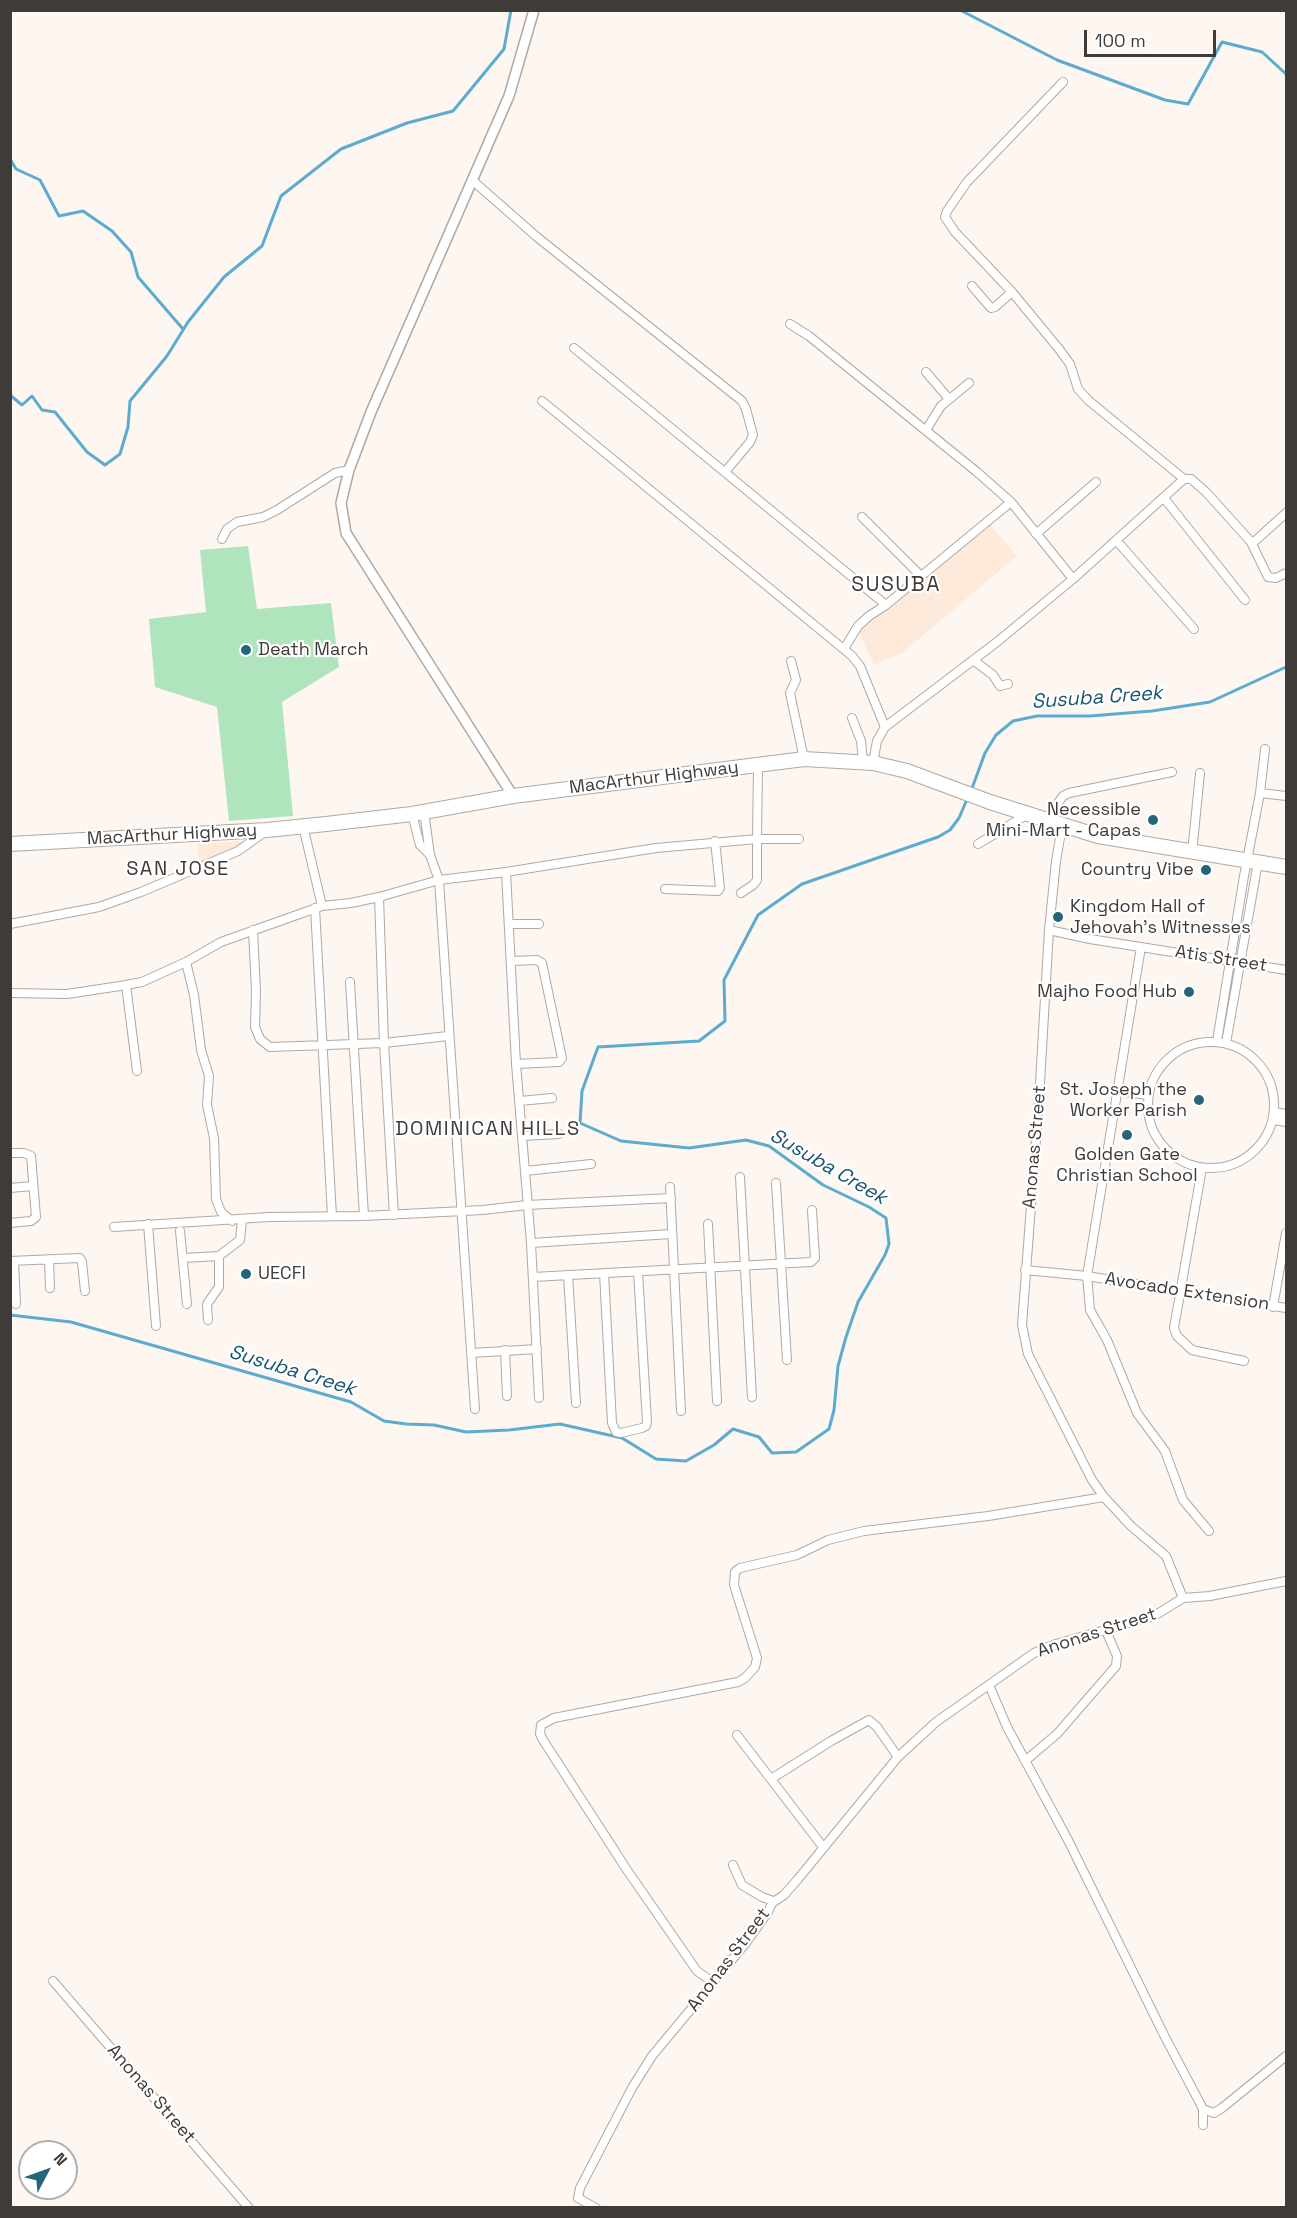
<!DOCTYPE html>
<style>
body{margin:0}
#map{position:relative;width:1297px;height:2218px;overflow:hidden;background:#fef6f1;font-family:"Space Grotesk",sans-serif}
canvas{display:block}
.frame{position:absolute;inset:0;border:12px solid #3f3b39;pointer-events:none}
.north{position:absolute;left:18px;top:2140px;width:60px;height:60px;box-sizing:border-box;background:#fff;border:2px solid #b2b1b0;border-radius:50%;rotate:49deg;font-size:16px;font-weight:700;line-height:24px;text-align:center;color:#3f3b39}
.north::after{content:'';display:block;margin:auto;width:21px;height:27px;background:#246579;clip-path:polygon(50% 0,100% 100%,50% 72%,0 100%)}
.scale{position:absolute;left:1084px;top:30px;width:132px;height:27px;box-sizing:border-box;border:3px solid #3f3b39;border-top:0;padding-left:8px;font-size:18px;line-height:21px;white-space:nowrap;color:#3f3b39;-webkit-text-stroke:4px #fff;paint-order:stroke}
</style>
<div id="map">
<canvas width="1297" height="2218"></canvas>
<div class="frame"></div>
<div class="north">N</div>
<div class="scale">100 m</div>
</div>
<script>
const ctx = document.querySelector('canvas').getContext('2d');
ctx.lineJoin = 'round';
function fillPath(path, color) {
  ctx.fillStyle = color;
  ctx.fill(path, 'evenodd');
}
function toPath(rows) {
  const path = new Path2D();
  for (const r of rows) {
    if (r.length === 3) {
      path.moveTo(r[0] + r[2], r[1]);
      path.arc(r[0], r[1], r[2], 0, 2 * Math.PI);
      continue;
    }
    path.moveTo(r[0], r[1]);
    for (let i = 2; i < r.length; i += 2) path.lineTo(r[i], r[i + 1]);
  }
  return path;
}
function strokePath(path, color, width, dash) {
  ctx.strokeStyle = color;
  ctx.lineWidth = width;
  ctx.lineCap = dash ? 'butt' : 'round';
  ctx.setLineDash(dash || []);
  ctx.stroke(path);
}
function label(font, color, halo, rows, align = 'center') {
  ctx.font = font + ' "Space Grotesk",sans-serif';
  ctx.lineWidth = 4.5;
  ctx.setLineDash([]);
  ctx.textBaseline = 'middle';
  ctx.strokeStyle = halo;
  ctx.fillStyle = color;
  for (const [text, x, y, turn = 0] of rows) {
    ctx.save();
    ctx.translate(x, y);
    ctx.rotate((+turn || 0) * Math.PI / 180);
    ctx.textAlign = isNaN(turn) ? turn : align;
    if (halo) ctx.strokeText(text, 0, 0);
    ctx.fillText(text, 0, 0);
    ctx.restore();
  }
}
fillPath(toPath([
 [989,523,1017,556,902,653,874,665,858,630],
 [242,841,243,848,200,865,197,844]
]), '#fdeada');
fillPath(toPath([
 [248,546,257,609,331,603,339,667,282,702,293,816,229,821,217,707,155,687,149,619,206,612,200,550]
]), '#afe4bc');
strokePath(toPath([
 [960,10,1057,60,1165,100,1188,104,1222,42,1262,52,1286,74],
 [10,159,16,169,40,180,59,216,83,211,112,231,131,252,138,277,183,329],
 [10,395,22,405,32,396,42,410,55,412,87,452,105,465,120,454,128,427,130,401,167,356,188,322,224,277,262,246,281,196,341,149,407,123,453,111,504,49,511,10],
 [971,791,985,753,996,735,1013,721,1037,716,1090,716,1152,711,1210,702,1286,667],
 [10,1315,71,1322,351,1402,384,1421,406,1424,434,1425,466,1432,509,1430,560,1424,622,1438,656,1459,686,1461,714,1445,733,1429,759,1437,772,1453,796,1452,829,1429,834,1410,838,1366,846,1337,858,1302,885,1255,889,1244,886,1218,869,1207,823,1185,769,1146,746,1140,689,1148,621,1141,580,1123,582,1091,598,1047,699,1041,725,1021,724,980,758,915,802,884,938,837,950,830,959,818,968,797]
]), '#5cabd0', 3);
const minor = toPath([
 [1063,82,967,182,947,211,945,217,955,232,1012,292,1059,349,1070,364,1078,389,1088,400,1184,479],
 [472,180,537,237,742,401,746,409,753,435,750,442,725,472],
 [972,286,991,308,995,307,1012,292],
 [790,324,809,336,977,472,1011,502,1073,579],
 [574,348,886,605],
 [926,372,949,399],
 [542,401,852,656,860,666,885,727],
 [926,430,941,406,969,383],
 [1164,498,1245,600],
 [862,517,921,576],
 [1036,534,1096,482],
 [222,539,227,529,237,522,263,517,277,510,335,473,349,470],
 [1116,540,1194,629],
 [1251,542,1268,577,1276,578,1286,573],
 [844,649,858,626,869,616,886,605,1011,502],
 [973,660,993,675,1000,686,1008,684],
 [791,661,796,680,790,693,804,759],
 [852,718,861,741,863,762],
 [873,763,877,741,885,727,997,642,1073,579,1184,479,1191,479,1206,492,1251,542,1255,541,1286,513],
 [758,766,757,839,799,839],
 [1260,793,1286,796],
 [424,811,430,855,439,880,475,1409],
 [412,814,420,845,430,855],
 [1046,820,1063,796,1069,793,1172,772],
 [303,826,322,906],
 [978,844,1028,814],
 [1192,853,1200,773],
 [506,872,516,1064,531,1243,539,1398],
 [665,889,718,891,720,888,715,841],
 [379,897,384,1043,394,1215],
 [315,908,332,1216],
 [10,924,99,907,141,892,238,851,266,831],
 [509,924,539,924],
 [253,930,256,991,255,1027,260,1039,270,1047,384,1043,448,1036],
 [1049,930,1090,939,1286,970],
 [1141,947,1087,1276,1090,1310,1107,1340,1137,1413,1165,1451,1183,1500,1209,1531],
 [511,961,537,960,542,963,562,1058,559,1062,516,1064],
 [350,982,364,1216],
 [126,985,137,1071],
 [10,993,67,994,120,986,142,982,186,962],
 [1217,1041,1244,876,1260,793,1265,749],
 [1211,1105,63],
 [1226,1043,1258,862],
 [1118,1091,1148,1095],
 [520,1101,552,1098],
 [1274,1112,1286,1114],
 [1273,1120,1286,1122],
 [522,1136,559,1134],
 [10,1153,24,1153,31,1156,36,1217,31,1221,10,1223],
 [1202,1168,1174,1328,1177,1336,1192,1350,1244,1361],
 [525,1171,591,1164],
 [740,1177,752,1397],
 [776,1183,787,1360],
 [670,1187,681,1411],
 [10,1188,33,1186],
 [232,1221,221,1212,216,1199,214,1138,207,1105,209,1076,201,1050,194,995,186,962,221,942,322,906,351,903,379,897,439,880,506,872,656,848,757,839,757,880,753,885,741,893],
 [148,1224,156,1326],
 [708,1224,717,1401],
 [114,1227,269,1217,364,1216,483,1210,527,1205,671,1198],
 [180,1231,187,1304],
 [531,1243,671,1234],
 [183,1258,219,1256],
 [49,1259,50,1288],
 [10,1261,80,1258,82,1262,85,1291],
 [14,1261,16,1304],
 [1025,1270,1087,1276,1286,1308],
 [604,1273,612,1423,616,1432,621,1433,642,1428,646,1426,647,1422,638,1272],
 [568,1275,576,1403],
 [533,1277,811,1262,815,1258,812,1210],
 [1273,1307,1286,1233],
 [208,1320,207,1304,219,1287,219,1256,240,1240,242,1220],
 [505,1350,507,1396],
 [471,1353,537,1349],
 [1183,1598,1210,1596,1286,1581],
 [989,1685,1007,1727,1068,1840,1164,2035,1203,2109,1203,2125],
 [737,1735,823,1847],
 [1025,1761,1057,1734,1116,1666,1117,1656,1106,1631],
 [771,1779,831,1741,869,1720,877,1727,898,1757],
 [733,1865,742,1885,762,1897,773,1901],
 [53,1981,249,2208],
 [714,1983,697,1971,627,1870,543,1740,540,1734,541,1725,554,1718,738,1682,745,1678,755,1667,757,1658,734,1585,735,1572,740,1568,797,1555,828,1540,864,1531,988,1516,1104,1497],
 [1203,2109,1214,2113,1222,2108,1286,2056],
 [596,2208,578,2198,580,2188,632,2088,652,2056,745,1944,768,1912,772,1903,784,1895,798,1879,898,1757,936,1722,1034,1653,1056,1644,1154,1616,1183,1598,1166,1556,1131,1526,1104,1497,1092,1480,1028,1354,1022,1325,1039,1100,1049,930,1056,861,1062,826]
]);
const tertiary = toPath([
 [513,796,346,533,341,503,349,470,371,412,509,96,534,10]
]);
const trunk = toPath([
 [10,844,267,830,326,824,412,814,513,796,804,759,873,763,907,771,990,802,1098,836,1286,867]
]);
strokePath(minor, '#b1a8a2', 10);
strokePath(tertiary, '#b1a8a2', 12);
strokePath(trunk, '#b1a8a2', 16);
strokePath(minor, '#fff', 8);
strokePath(tertiary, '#fff', 9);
strokePath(trunk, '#fff', 14);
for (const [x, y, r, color] of [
 [246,650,6,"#246579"],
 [1153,820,6,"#246579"],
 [1206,870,6,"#246579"],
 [1058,917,6,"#246579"],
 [1189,992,6,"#246579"],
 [1199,1100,6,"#246579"],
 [1127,1135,6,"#246579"],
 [246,1274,6,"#246579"]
]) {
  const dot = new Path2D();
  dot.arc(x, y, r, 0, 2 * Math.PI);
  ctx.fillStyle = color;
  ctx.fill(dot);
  strokePath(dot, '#fff', 2);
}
label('18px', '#3f3b39', '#fff', [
 ["Death March",258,650,"left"],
 ["Necessible",1141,810],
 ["Mini-Mart - Capas",1141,831],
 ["Country Vibe",1194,870],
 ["Kingdom Hall of",1070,907,"left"],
 ["Jehovah's Witnesses",1070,928,"left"],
 ["Majho Food Hub",1177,992],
 ["St. Joseph the",1187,1090],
 ["Worker Parish",1187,1111],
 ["Golden Gate",1127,1155,"center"],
 ["Christian School",1127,1176,"center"],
 ["UECFI",258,1274,"left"]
], 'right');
label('18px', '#3f3b39', '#fff', [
 ["MacArthur Highway",654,778,-7],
 ["MacArthur Highway",172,835,-3],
 ["Atis Street",1221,959,9],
 ["Anonas Street",1035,1147,-85],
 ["Avocado Extension",1187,1292,9],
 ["Anonas Street",1097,1633,-18],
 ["Anonas Street",729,1960,-53],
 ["Anonas Street",151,2094,49]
]);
label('italic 20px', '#175570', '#fff', [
 ["Susuba Creek",1097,698,-4],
 ["Susuba Creek",828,1167,30],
 ["Susuba Creek",292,1371,17]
]);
ctx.letterSpacing = '1.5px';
label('20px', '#3f3b39', '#fff', [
 ["SAN JOSE",178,870],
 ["DOMINICAN HILLS",488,1130]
]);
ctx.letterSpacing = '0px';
ctx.letterSpacing = '1.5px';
label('21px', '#3f3b39', '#fff', [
 ["SUSUBA",896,585]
]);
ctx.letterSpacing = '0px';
</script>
